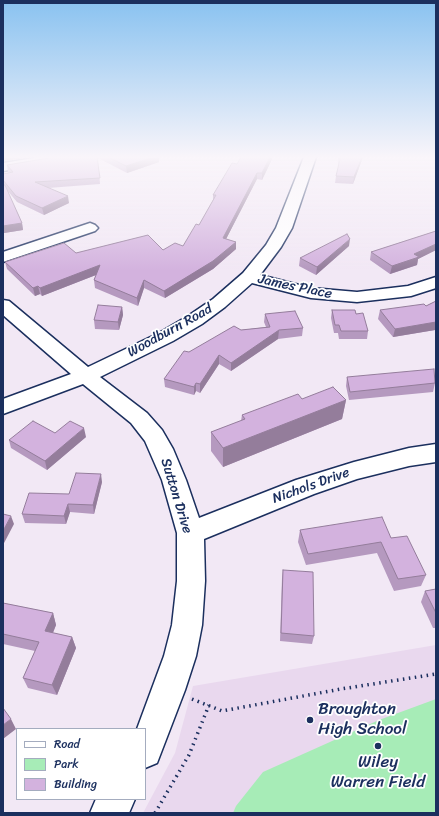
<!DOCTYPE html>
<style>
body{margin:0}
#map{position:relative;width:439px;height:816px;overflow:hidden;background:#f2e8f5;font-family:Sriracha,sans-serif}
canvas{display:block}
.frame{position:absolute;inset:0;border:4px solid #1b2f5e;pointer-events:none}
.legend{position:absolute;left:16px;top:728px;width:130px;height:72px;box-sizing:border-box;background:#fff;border:1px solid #a4acbf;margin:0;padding:5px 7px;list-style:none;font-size:12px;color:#1b2f5e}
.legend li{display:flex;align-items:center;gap:8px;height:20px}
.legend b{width:20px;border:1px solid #a4acbf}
</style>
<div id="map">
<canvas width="439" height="816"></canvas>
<div class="frame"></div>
<ul class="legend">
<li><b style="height:5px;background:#fff"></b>Road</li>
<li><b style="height:11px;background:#a7ecb7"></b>Park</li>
<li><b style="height:11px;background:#d3b2de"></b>Building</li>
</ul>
</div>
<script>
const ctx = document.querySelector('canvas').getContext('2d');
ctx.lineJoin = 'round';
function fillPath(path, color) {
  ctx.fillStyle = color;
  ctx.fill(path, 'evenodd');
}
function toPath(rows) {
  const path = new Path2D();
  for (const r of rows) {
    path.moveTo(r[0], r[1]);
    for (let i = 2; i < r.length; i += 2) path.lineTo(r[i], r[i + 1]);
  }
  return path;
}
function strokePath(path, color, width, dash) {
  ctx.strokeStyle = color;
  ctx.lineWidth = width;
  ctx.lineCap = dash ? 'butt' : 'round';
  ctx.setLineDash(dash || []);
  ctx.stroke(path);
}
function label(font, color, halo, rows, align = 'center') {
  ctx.font = font + ' Sriracha,sans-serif';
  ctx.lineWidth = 3.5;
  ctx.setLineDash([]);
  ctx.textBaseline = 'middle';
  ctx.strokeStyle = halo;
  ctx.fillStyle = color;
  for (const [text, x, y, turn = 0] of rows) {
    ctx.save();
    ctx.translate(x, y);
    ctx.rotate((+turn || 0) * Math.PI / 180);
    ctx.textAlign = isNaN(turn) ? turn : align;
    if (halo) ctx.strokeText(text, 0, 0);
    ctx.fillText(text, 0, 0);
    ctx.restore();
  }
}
fillPath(toPath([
 [436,645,436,813,143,813,175,753,193,686]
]), '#e9d8ee');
fillPath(toPath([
 [436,699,436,813,233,813,236,806,263,772,379,720]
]), '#a7ecb7');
const minor = toPath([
 [40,157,66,157,65,160,60,161,3,171,3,163,40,157],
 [304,157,316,157,292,228,281,247,260,275,311,288,357,292,408,286,436,277,436,288,411,296,357,302,311,298,252,283,225,307,202,324,173,341,100,377,147,413,162,430,173,449,186,480,199,518,296,480,354,462,409,448,436,444,436,462,409,466,357,479,314,494,204,539,205,581,202,625,196,656,185,690,157,763,145,768,145,729,137,729,164,656,172,625,177,581,177,533,162,480,145,441,131,423,83,384,3,414,3,399,71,374,3,315,3,300,9,301,88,367,159,333,188,316,213,299,243,273,266,245,276,228,304,157],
 [90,223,95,225,98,228,95,231,3,262,3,252,90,223],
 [96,799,135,799,129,813,90,813,96,799]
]);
strokePath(minor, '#1b2f5e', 3);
strokePath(toPath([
 [192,699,222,711,341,689,436,674],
 [155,813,189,755,209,705]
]), '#1b2f5e', 3.5, [1.5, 4.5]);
fillPath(minor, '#fff');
fillPath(toPath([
 [55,157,159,157,159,162,127,173,98,158,100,184,48,188,69,203,44,215,17,202,7,190,22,223,23,230,4,233,3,231,3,174,9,173,8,172,7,165],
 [273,157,262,180,257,179,226,239,236,242,236,249,213,269,165,298,144,288,138,306,95,288,94,280,96,275,42,296,40,294,35,296,7,269,5,262,76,253,163,250,183,246,199,225,213,200,213,195,237,164],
 [363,157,353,184,335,183,336,176,339,165,338,165,338,158],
 [436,231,436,250,418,259,417,265,390,274,370,260,371,252],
 [349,246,316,275,299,266,300,258],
 [436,301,436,330,435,330,393,337,378,319,380,310,426,306],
 [122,307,123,315,119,330,95,329,94,320],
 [332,310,356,314,368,331,367,339,339,339,338,333,334,333,331,318],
 [265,314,303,328,302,336,278,339,231,371,219,364,200,393,196,391,194,395,165,387,164,379,189,352,241,330,266,327,264,322],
 [347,377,435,383,433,392,349,400,346,386],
 [302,399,346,400,342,419,223,467,211,451,211,432,241,421,242,415],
 [86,437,47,470,11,448,9,440],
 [102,482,94,514,70,512,66,524,25,523,22,514,69,494],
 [300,530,391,538,426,575,421,586,394,591,377,553,306,565,298,542],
 [283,570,314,636,312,644,280,641,282,578],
 [436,589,436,628,433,628,421,602,425,591],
 [3,603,53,613,56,625,53,633,72,637,76,648,57,695,28,688,23,678,35,651,3,644]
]), '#b599bf');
fillPath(toPath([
 [3,157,33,157,3,161],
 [154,157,159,157,159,162,127,173,126,166],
 [270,157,273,157,262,180,262,173],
 [362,157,363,157,353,184,354,177],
 [257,173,257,179,223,245,223,238],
 [68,196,69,203,44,215,42,208],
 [22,223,23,230,4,233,3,226],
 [350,239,349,246,316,275,317,267],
 [236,242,236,249,213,269,165,298,164,291],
 [436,244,436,250,418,259,417,265,390,274,392,266,414,254],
 [100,265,101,273,42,296,40,288],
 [144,280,144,288,138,306,137,298],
 [38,286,40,294,35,296,33,288],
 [122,307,123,315,119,330,118,322],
 [436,322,436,330,435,330,393,337,395,329],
 [279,330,278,339,231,371,231,363],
 [219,355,219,364,200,393,200,384],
 [196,383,196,391,194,395,194,387],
 [346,400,342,419,223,467,223,448],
 [84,428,86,437,47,470,45,461],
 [101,474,102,482,94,514,93,505],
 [68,504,70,512,66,524,64,516],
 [11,516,14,524,3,545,3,531],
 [53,613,56,625,49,642,45,631],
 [72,637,76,648,57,695,52,685],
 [11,719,16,729,3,739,3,725]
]), '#947d9b');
const building = toPath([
 [55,157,97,157,100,178,35,182,68,196,42,208,16,196,3,180,3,174,13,172,7,165,55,157],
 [108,157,154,157,126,166,108,157],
 [241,157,270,157,262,173,257,173,223,238,236,242,213,261,164,291,144,280,137,298,94,280,100,265,40,288,38,286,33,288,5,262,64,243,76,253,148,235,163,250,175,243,183,246,196,224,199,225,216,195,213,195,232,163,237,164,241,157],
 [339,157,362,157,354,177,336,176,340,159,338,158,339,157],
 [3,185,5,185,22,223,3,226,3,185],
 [436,231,436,244,414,254,419,257,392,266,371,252,436,231],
 [347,234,350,239,317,267,300,258,347,234],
 [436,301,436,322,395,329,380,310,424,304,426,306,436,301],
 [98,305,122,307,118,322,94,320,98,305],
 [332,310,355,310,356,314,363,313,368,331,341,331,339,325,335,325,332,310],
 [295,311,303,328,279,330,231,363,219,355,200,384,196,383,194,387,164,379,184,351,189,352,234,326,241,330,270,327,265,314,295,311],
 [434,369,435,383,350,392,347,377,434,369],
 [333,387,346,400,223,448,211,432,245,419,242,415,298,394,302,399,333,387],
 [33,421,55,433,70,421,84,428,45,461,9,440,33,421],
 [76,473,101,474,93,505,68,504,64,516,22,514,29,493,69,494,76,473],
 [3,514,11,516,3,531,3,514],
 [382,517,391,538,407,536,426,575,398,579,381,542,308,554,300,530,382,517],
 [283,570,313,572,314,636,281,633,283,570],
 [436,589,436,613,425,591,436,589],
 [3,603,53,613,45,631,72,637,52,685,23,678,39,642,3,634,3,603],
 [3,708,11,719,3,725,3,708]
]);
fillPath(building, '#d3b2de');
strokePath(building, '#947d9b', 1);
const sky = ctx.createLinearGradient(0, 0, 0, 271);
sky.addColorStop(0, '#89c2f0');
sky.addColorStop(0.58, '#f9f5fa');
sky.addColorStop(1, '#f9f5fa00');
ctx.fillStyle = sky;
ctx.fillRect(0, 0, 439, 271);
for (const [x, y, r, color] of [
 [310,720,4,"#1b2f5e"],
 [378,746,4,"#1b2f5e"]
]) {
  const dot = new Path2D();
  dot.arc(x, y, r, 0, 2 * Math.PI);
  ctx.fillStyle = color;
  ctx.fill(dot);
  strokePath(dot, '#fff', 1.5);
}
label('14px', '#1b2f5e', '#fff', [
 ["James Place",295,287,12],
 ["Woodburn Road",170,331,-29],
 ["Nichols Drive",311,486,-20],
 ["Sutton Drive",176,496,73]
]);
label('17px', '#1b2f5e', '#fff', [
 ["Broughton",318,710],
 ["High School",318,730],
 ["Wiley",378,763,"center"],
 ["Warren Field",378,783,"center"]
], 'left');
</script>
